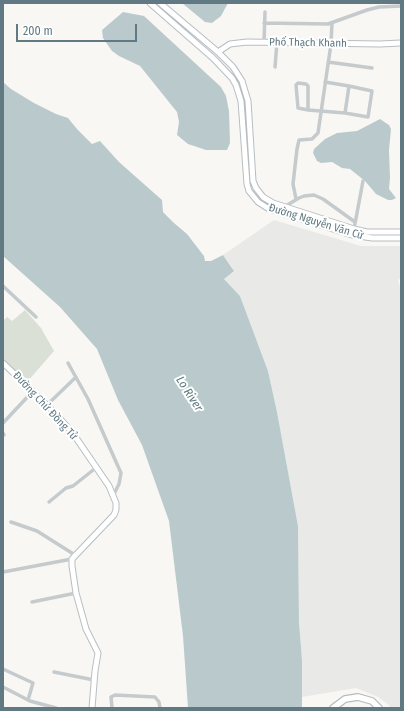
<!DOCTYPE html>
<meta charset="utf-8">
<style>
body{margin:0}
#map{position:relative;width:404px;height:711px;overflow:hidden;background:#f8f7f4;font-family:"Fira Sans Condensed",sans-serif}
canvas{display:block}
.frame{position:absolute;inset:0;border:4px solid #607982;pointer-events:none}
.scale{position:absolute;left:16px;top:24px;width:121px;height:18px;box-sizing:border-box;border:2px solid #607982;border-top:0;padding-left:5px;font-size:12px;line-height:14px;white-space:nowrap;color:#607982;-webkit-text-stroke:3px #fff;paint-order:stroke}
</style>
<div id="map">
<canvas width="404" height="711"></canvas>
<div class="frame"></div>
<div class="scale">200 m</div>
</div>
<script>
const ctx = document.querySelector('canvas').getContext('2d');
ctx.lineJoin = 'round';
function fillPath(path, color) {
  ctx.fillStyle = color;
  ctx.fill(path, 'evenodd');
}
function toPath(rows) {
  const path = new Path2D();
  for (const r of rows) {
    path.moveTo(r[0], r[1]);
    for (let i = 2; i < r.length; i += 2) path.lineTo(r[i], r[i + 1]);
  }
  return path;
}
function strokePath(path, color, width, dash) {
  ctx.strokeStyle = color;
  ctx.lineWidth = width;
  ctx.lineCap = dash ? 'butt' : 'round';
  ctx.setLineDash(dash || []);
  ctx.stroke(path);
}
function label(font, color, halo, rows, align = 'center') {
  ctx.font = font + ' "Fira Sans Condensed",sans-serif';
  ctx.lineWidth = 4;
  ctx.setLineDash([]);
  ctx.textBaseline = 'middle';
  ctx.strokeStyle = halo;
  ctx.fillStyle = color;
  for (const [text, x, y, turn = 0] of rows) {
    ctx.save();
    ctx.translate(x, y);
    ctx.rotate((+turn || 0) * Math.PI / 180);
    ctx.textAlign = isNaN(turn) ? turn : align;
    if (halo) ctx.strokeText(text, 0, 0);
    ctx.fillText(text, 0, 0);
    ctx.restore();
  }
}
fillPath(toPath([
 [274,220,361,246,401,246,401,278,398,280,401,291,401,708,390,708,389,705,378,697,356,688,302,697,302,660,299,622,298,526,277,412,268,371,240,296,224,279,232,267,223,255]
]), '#e9e9e8');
fillPath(toPath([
 [25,310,41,328,54,351,27,382,3,360,3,321,7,317,12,321]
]), '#dae0d5');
fillPath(toPath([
 [182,3,228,3,221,16,212,23,205,22],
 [123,12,144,16,221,87,226,96,229,111,230,143,227,150,206,150,188,144,177,135,179,122,177,112,140,66,119,56,112,51,103,38,102,30],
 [3,82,11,89,34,103,56,114,68,118,77,129,92,144,100,141,119,162,162,200,163,212,174,223,187,234,204,256,205,261,211,261,223,255,234,271,224,279,240,296,268,371,277,412,298,526,299,622,302,660,302,708,188,708,183,636,169,521,142,445,118,400,97,349,60,307,3,256],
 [380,119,389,125,391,129,389,150,390,178,389,189,396,198,392,200,388,200,376,194,365,181,350,169,342,168,332,162,321,163,317,161,313,153,314,149,325,139,337,133,357,131]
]), '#bacacc');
const secondary = toPath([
 [150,3,213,58,232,78,236,85,241,101,247,184,249,191,258,202,269,209,352,235,372,238,401,238],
 [160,3,218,52,233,67,242,81,248,101,253,181,256,188,263,197,273,203,354,229,367,232,401,232],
 [218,52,230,44,247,42,380,44,401,43],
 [3,363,53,411,72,432,109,486,116,503,116,510,114,515,72,559,72,566,76,593,86,629,98,653,95,671,92,708]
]);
const primary = toPath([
 [333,708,345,699,358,697,372,701,379,708]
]);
strokePath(secondary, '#b7bec1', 7);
strokePath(primary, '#b5bcbf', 8);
strokePath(toPath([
 [264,23,328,24,367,10,379,7,401,6],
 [264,42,265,12],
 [328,62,372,68],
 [275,67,277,42],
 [325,82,349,86,345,113],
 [308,110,308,86,306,84,298,83,296,85,298,108,308,110,345,113,368,117,372,91,349,86],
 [296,199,293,184,297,149,299,140,312,139,318,133,331,44,332,23],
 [284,207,299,198,304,196,314,195,323,199,355,222],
 [354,229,363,181],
 [3,286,36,317],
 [68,363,88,399,121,473,119,484,113,496],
 [47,405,76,377],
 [3,423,33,391],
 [3,433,4,435],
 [49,502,66,488,73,486,97,467],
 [11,522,37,531,75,555],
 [3,572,72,559],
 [32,602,76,593],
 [3,669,33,683,28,700],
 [54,672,94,680],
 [3,687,30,701,56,708],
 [112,708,111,697,115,695,155,697,159,702,160,708]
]), '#c5cacd', 3.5);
strokePath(secondary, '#fff', 5);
strokePath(primary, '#fff', 5.5);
label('11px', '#607982', '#fff', [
 ["Phố Thạch Khanh",308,43,1],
 ["Đường Nguyễn Văn Cừ",316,222,17],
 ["Đường Chử Đồng Tử",45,406,47]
]);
label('italic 12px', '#5b797d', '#fff', [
 ["Lo River",189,394,57]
]);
</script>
